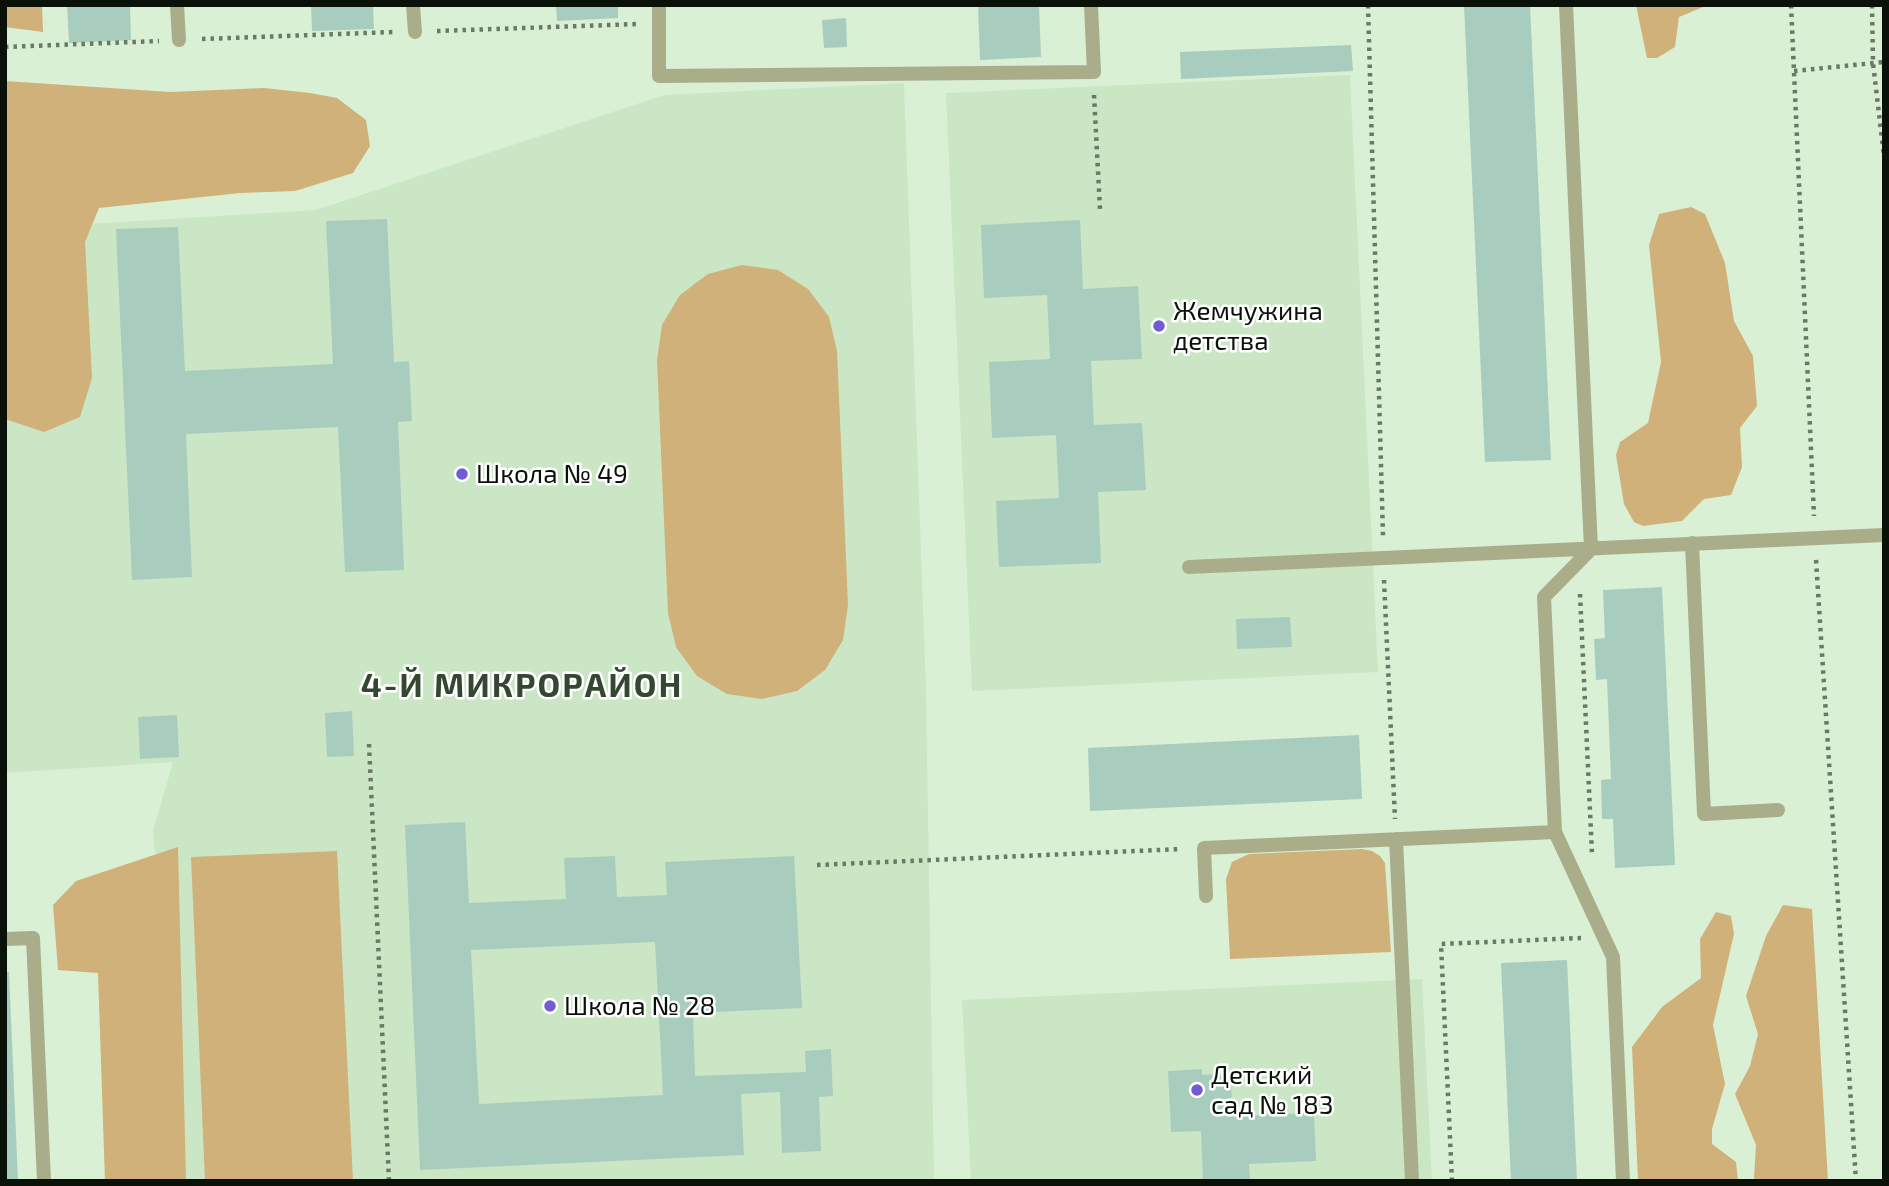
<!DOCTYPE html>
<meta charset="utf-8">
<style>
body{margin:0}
#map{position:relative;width:1889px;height:1186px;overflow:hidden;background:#d9f0d5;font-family:"Exo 2",sans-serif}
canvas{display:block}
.frame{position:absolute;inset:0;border:7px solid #0a1108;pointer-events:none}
</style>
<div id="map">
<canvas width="1889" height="1186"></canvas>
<div class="frame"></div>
</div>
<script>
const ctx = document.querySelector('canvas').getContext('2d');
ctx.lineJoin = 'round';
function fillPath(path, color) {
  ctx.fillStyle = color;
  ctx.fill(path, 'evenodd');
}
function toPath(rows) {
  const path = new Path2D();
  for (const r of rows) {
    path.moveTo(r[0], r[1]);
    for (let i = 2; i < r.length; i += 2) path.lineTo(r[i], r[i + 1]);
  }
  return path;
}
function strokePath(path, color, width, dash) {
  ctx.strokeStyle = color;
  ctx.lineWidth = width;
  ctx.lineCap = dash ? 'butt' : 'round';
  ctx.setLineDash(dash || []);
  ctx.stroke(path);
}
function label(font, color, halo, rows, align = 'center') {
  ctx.font = font + ' "Exo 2",sans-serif';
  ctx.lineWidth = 5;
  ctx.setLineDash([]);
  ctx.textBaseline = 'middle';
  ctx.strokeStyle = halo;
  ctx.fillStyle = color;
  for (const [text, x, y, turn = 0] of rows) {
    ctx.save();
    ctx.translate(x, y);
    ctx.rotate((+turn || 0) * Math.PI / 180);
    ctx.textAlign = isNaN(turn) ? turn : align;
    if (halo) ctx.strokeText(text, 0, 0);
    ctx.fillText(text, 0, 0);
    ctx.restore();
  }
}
fillPath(toPath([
 [1350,75,1378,672,972,691,946,93],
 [904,83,926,691,934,1181,186,1181,153,831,173,762,5,773,5,258,56,226,316,210,664,95],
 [1422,979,1432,1181,971,1181,962,1000]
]), '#cbe6c5');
fillPath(toPath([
 [5,5,42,5,43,32,5,27],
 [1636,5,1708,5,1679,17,1675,47,1657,58,1647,58],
 [5,81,170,92,264,88,310,93,337,98,366,120,370,146,353,173,295,191,240,193,99,208,85,242,92,378,80,417,44,432,5,419],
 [1691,207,1705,214,1725,263,1734,321,1753,356,1757,406,1740,428,1742,467,1731,495,1704,499,1682,521,1643,526,1634,522,1624,504,1616,455,1620,442,1648,423,1661,362,1649,245,1659,214],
 [742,265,778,270,808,289,829,317,837,351,848,605,843,640,825,670,797,691,762,699,727,694,697,676,676,647,668,613,657,360,662,325,680,295,708,274],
 [178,847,186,1181,105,1181,98,973,58,970,53,905,76,881],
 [1362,849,1372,851,1380,856,1385,863,1391,952,1230,959,1226,879,1232,862,1249,854],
 [337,851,353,1181,205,1181,191,857],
 [1783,905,1812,909,1828,1181,1756,1181,1754,1178,1756,1145,1735,1094,1750,1066,1758,1034,1746,996,1766,936],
 [1716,912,1731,916,1734,934,1713,1025,1725,1084,1712,1129,1712,1144,1736,1162,1738,1181,1638,1181,1632,1047,1662,1007,1701,978,1700,939]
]), '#cfb179');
fillPath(toPath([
 [67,5,130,5,131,40,69,43],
 [311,5,373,5,374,29,312,31],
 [556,5,618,5,618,18,557,21],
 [978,5,1039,5,1041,57,980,60],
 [1464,5,1530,5,1551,460,1485,462],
 [846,18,847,47,824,48,822,20],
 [1351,45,1353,71,1181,79,1180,52],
 [387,219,394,362,409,361,412,421,398,422,404,570,345,572,338,427,186,434,192,577,132,580,116,229,178,227,185,371,333,364,326,221],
 [1080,220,1083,289,1138,286,1142,359,1091,361,1094,425,1142,423,1146,490,1098,492,1101,563,999,567,996,501,1059,498,1056,435,992,438,989,362,1050,359,1047,295,984,298,981,225],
 [1662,587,1675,865,1615,868,1613,819,1602,819,1601,780,1611,779,1607,679,1596,680,1594,639,1605,638,1603,590],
 [1290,617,1292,647,1237,649,1236,619],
 [352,711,354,756,327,757,325,713],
 [177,715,179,757,140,759,138,717],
 [1359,735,1362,799,1090,811,1088,748],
 [465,822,469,903,566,899,564,858,615,856,617,897,667,895,665,862,794,856,802,1008,693,1013,695,1076,806,1072,805,1051,831,1049,833,1096,819,1097,821,1151,782,1153,780,1092,741,1094,744,1155,420,1170,405,825],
 [655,942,663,1095,479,1104,471,950],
 [1567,960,1577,1181,1511,1181,1501,963],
 [5,972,9,972,18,1181,5,1181],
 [1202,1069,1202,1075,1231,1073,1232,1116,1314,1113,1316,1161,1249,1164,1250,1181,1203,1181,1201,1131,1171,1132,1168,1071]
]), '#a8cdbf');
strokePath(toPath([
 [1368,5,1383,536],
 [1791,5,1814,516],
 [1872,5,1873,63,1884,156],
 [437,31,638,24],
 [202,39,393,32],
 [5,47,159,41],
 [1794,71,1884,62],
 [1094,95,1100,209],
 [1816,560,1856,1181],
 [1384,580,1395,819],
 [1580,594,1592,854],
 [369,744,389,1181],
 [817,865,1182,849],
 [1452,1181,1441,944,1581,938]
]), '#6a7867', 4.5, [3.5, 5]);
strokePath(toPath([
 [177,5,179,40],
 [413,5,415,32],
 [659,5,659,76,1094,72,1091,5],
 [1566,5,1591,549,1544,597,1555,832,1613,957,1623,1181],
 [1692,543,1704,814,1778,810],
 [1189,567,1884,535],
 [1396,839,1412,1181],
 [1206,896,1204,848,1555,832],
 [5,939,33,938,44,1181]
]), '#aaad89', 14);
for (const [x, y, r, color] of [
 [1159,326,7,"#715cd6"],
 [462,474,7,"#715cd6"],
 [550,1006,7,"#715cd6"],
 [1197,1090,7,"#715cd6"]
]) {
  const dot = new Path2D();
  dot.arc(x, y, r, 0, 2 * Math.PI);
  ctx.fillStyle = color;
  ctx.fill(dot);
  strokePath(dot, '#fff', 2.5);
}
label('26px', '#0a1108', '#fff', [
 ["Жемчужина",1173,311],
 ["детства",1173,341],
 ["Школа № 49",476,474],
 ["Школа № 28",564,1006],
 ["Детский",1211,1075],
 ["сад № 183",1211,1105]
], 'left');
ctx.letterSpacing = '2px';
label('bold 33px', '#344731', '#fff', [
 ["4-Й МИКРОРАЙОН",522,686]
]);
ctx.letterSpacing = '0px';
</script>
